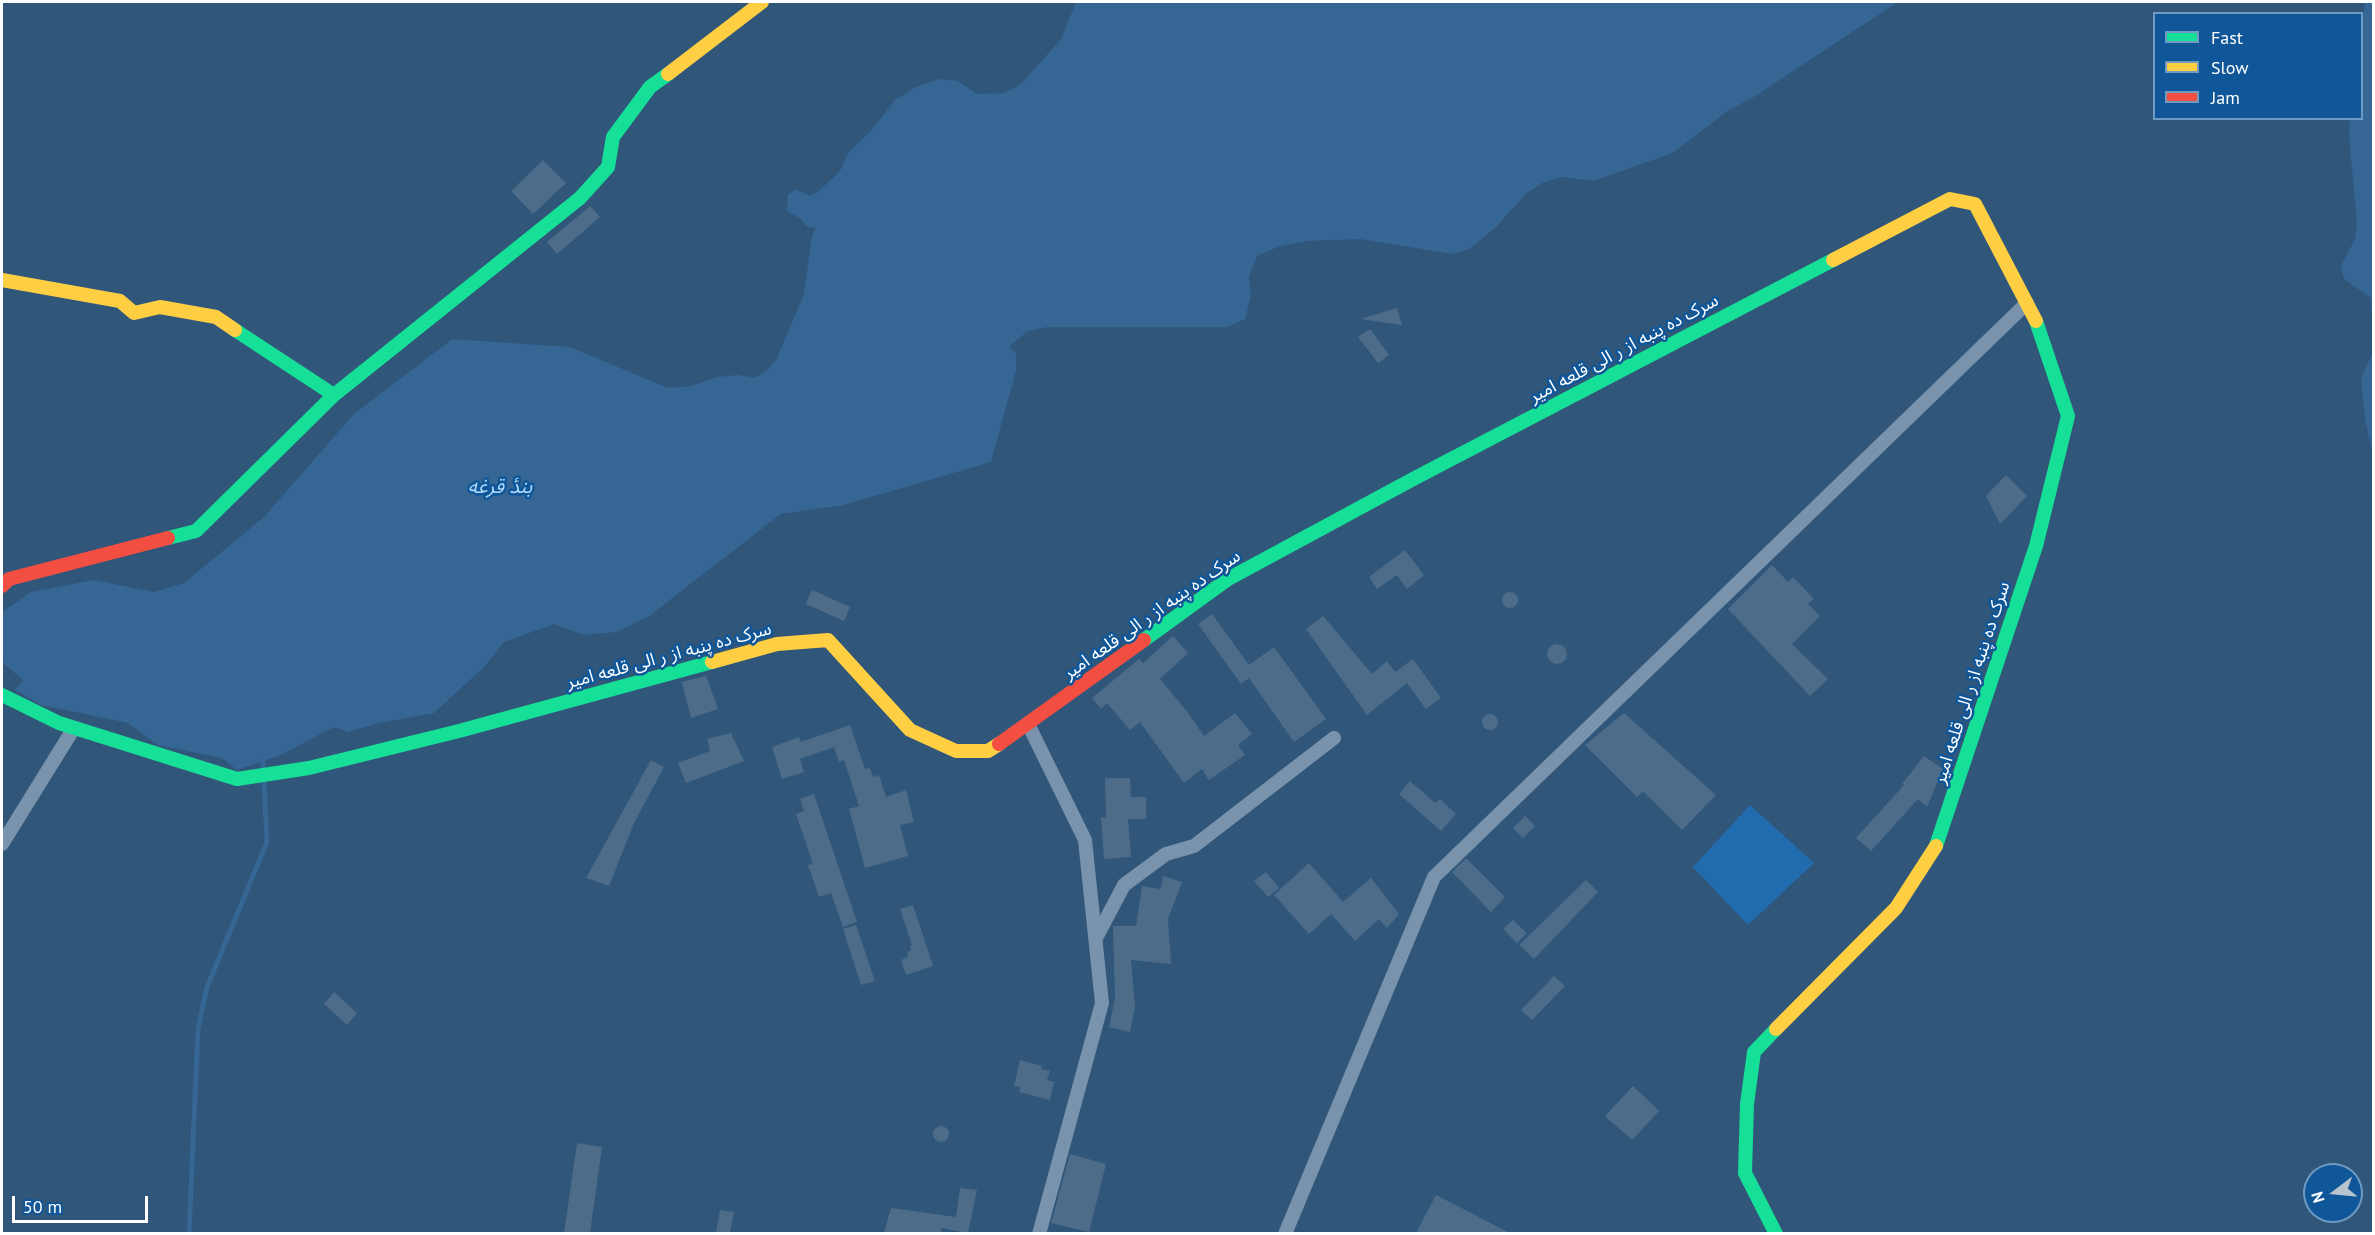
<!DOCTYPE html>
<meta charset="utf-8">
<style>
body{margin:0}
#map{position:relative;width:2375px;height:1235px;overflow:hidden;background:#30567a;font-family:"PT Sans",sans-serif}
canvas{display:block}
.frame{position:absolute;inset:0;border:3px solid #fff;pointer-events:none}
.legend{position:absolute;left:2153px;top:12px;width:210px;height:108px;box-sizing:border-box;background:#105799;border:2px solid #709ac2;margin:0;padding:8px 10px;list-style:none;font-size:18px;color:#fff}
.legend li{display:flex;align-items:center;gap:12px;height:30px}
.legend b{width:30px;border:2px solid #709ac2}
.north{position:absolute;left:2303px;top:1163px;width:60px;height:60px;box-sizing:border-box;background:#105799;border:2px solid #709ac2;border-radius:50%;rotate:254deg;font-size:16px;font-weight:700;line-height:24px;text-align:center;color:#fff}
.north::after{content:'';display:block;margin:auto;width:21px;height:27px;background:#b7c4d0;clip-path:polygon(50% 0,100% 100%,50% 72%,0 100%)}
.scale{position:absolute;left:12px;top:1196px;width:136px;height:27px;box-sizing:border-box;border:3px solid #fff;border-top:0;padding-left:8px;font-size:18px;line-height:21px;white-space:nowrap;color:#fff;-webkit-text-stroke:4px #105799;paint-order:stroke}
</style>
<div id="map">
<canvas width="2375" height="1235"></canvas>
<div class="frame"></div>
<ul class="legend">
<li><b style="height:8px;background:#16e098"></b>Fast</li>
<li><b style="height:8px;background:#ffcf43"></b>Slow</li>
<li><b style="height:8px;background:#f24e42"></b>Jam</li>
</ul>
<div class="north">N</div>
<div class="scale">50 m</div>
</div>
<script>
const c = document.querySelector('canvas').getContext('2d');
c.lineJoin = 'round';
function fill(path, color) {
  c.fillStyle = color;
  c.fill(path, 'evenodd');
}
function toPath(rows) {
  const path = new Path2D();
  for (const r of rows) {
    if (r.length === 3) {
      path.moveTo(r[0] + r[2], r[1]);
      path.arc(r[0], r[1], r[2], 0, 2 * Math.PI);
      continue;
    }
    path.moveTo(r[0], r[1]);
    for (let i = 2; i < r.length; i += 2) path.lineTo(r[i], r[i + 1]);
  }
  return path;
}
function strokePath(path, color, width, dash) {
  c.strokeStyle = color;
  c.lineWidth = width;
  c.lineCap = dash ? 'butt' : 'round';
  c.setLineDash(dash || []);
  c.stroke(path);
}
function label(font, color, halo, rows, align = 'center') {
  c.font = font + ' "PT Sans","Noto Sans Arabic",sans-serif';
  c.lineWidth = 5;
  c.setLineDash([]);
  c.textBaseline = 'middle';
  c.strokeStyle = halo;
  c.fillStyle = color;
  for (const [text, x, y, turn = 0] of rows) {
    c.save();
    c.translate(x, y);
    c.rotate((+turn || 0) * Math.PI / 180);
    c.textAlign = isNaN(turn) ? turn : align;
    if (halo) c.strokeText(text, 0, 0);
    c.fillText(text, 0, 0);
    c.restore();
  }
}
const green = toPath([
 [1750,805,1814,863,1748,925,1693,867]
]);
const water = toPath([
 [1076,2,1898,2,1752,98,1726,112,1673,153,1593,181,1562,177,1542,183,1527,193,1495,228,1469,249,1453,254,1360,239,1307,241,1280,246,1257,256,1249,277,1251,296,1245,319,1228,327,1048,327,1028,331,1009,346,1016,354,1016,371,991,462,844,505,781,514,649,616,617,632,583,635,554,624,504,642,484,667,434,713,379,723,348,732,334,727,281,755,237,770,222,758,158,745,128,723,41,705,15,690,23,680,2,662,2,612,31,592,94,580,154,592,184,583,263,518,353,415,452,339,570,347,668,388,691,386,717,377,738,375,754,378,767,370,776,360,804,294,812,236,816,228,806,226,801,219,787,211,788,195,796,189,810,196,819,191,840,171,848,153,869,133,895,100,916,87,939,79,958,81,977,94,1005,93,1022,83,1061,39],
 [2365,2,2374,2,2373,338,2371,298,2344,279,2341,266,2355,239,2357,225,2349,135,2350,119,2362,118,2362,25],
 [2373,353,2373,455,2365,419,2361,377]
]);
const stream = toPath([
 [189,1234,198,1029,207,987,267,842,263,761]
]);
const building = toPath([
 [543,160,566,183,533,214,511,191],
 [590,206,600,217,557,254,547,242],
 [1397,308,1402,325,1360,319],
 [1370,329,1389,355,1378,363,1358,337],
 [2006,475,2027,496,2000,524,1986,496],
 [1405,550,1424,575,1407,589,1397,575,1377,589,1369,577],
 [1772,565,1788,582,1793,577,1814,599,1808,604,1820,616,1792,644,1828,679,1810,696,1728,609],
 [812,590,850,607,844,621,806,604],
 [1510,600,8],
 [1212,614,1249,665,1274,647,1326,719,1294,742,1249,678,1241,684,1198,624],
 [1323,616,1372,674,1387,661,1395,672,1413,659,1441,698,1426,709,1407,683,1367,715,1306,629],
 [1173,636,1188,653,1160,679,1186,710,1204,736,1235,713,1252,734,1238,745,1245,755,1209,780,1202,769,1184,783,1140,722,1130,730,1107,703,1101,709,1092,698,1139,659,1143,663],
 [1557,654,10],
 [706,676,718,709,691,718,682,682],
 [1624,713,1716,795,1682,830,1643,791,1637,797,1585,745],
 [1490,722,8],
 [850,725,865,769,870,768,873,777,879,775,886,797,906,790,914,822,900,825,908,856,865,868,849,809,859,806,844,760,839,762,834,747,800,759,804,772,782,779,772,747,799,737,801,742],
 [731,733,744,761,686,783,678,763,710,751,707,739],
 [1924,756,1943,769,1927,807,1918,799,1871,851,1856,838,1904,785,1902,784],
 [651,760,664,767,634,823,609,886,586,878],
 [1105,778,1130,778,1131,797,1146,797,1146,819,1128,819,1131,857,1104,859,1101,818,1106,817],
 [1410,781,1435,803,1440,799,1456,814,1441,831,1399,794],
 [814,794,857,922,843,927,831,893,819,897,808,865,813,864,796,814,804,811,800,799],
 [1525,816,1535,826,1523,838,1513,828],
 [1466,858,1505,897,1491,912,1452,872],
 [1309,863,1343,902,1371,878,1399,914,1387,928,1379,919,1355,941,1331,914,1309,934,1274,895],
 [1266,872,1279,888,1268,897,1254,881],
 [1163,876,1182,882,1168,919,1171,964,1131,960,1135,1005,1130,1032,1109,1027,1115,998,1113,926,1136,926,1142,886,1161,889],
 [1586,880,1598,892,1534,959,1519,945],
 [913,905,933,966,906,975,901,960,908,957,907,952,911,951,910,946,912,945,900,909],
 [1513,920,1527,933,1517,943,1503,929],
 [856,925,875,981,861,985,843,929],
 [1554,976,1565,986,1532,1020,1521,1010],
 [334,992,357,1013,347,1025,324,1004],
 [1020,1060,1042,1066,1041,1069,1050,1071,1047,1080,1054,1082,1050,1100,1019,1092,1020,1087,1014,1086],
 [1633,1086,1659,1111,1632,1140,1605,1116],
 [941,1134,8],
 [577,1143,602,1147,590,1233,564,1233],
 [1070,1154,1106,1164,1089,1232,1051,1223],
 [960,1188,977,1190,968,1233,941,1228,941,1233,884,1233,891,1208,956,1217],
 [1436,1195,1510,1233,1416,1233],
 [720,1210,734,1212,730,1233,716,1233]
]);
const street = toPath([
 [1028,724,1085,840,1102,1003,1039,1234],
 [2,844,74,728],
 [1096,938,1124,885,1166,854,1194,846,1334,738],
 [1285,1234,1434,877,2027,303]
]);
const fast = toPath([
 [235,330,334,395],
 [168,538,196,531,334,395,580,198,608,167,613,137,650,87,668,74],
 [1144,640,1228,579,1415,478,1833,260],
 [2,695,59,723,237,779,309,768,459,731,712,662],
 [1936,846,2036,546,2068,416,2036,321],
 [1776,1234,1745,1173,1747,1104,1754,1052,1776,1029]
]);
const slow = toPath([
 [668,74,762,2],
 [1833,260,1950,199,1975,204,2036,321],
 [2,280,120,301,134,313,160,307,216,317,235,330],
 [712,662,777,644,828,640,910,730,956,751,988,751,999,744],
 [1776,1029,1896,908,1936,846]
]);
const jam = toPath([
 [2,586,9,579,168,538],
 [999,744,1144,640]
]);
const streetNames = [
 ["سرک ده پنبه از ر الی قلعه امیر",1624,349,-28],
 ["سرک ده پنبه از ر الی قلعه امیر",1152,615,-35],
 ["سرک ده پنبه از ر الی قلعه امیر",669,656,-15],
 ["سرک ده پنبه از ر الی قلعه امیر",1972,683,-72]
];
const waterNames = [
 ["بندٔ قرغه",500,487]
];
fill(green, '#216cae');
fill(water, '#356694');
strokePath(stream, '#356694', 5);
fill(building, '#4d6c89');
strokePath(street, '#7a93ac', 14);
strokePath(fast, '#16e098', 14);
strokePath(slow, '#ffcf43', 14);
strokePath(jam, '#f24e42', 14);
label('18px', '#fff', '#105799', streetNames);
label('italic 20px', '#aed8fb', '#105799', waterNames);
</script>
